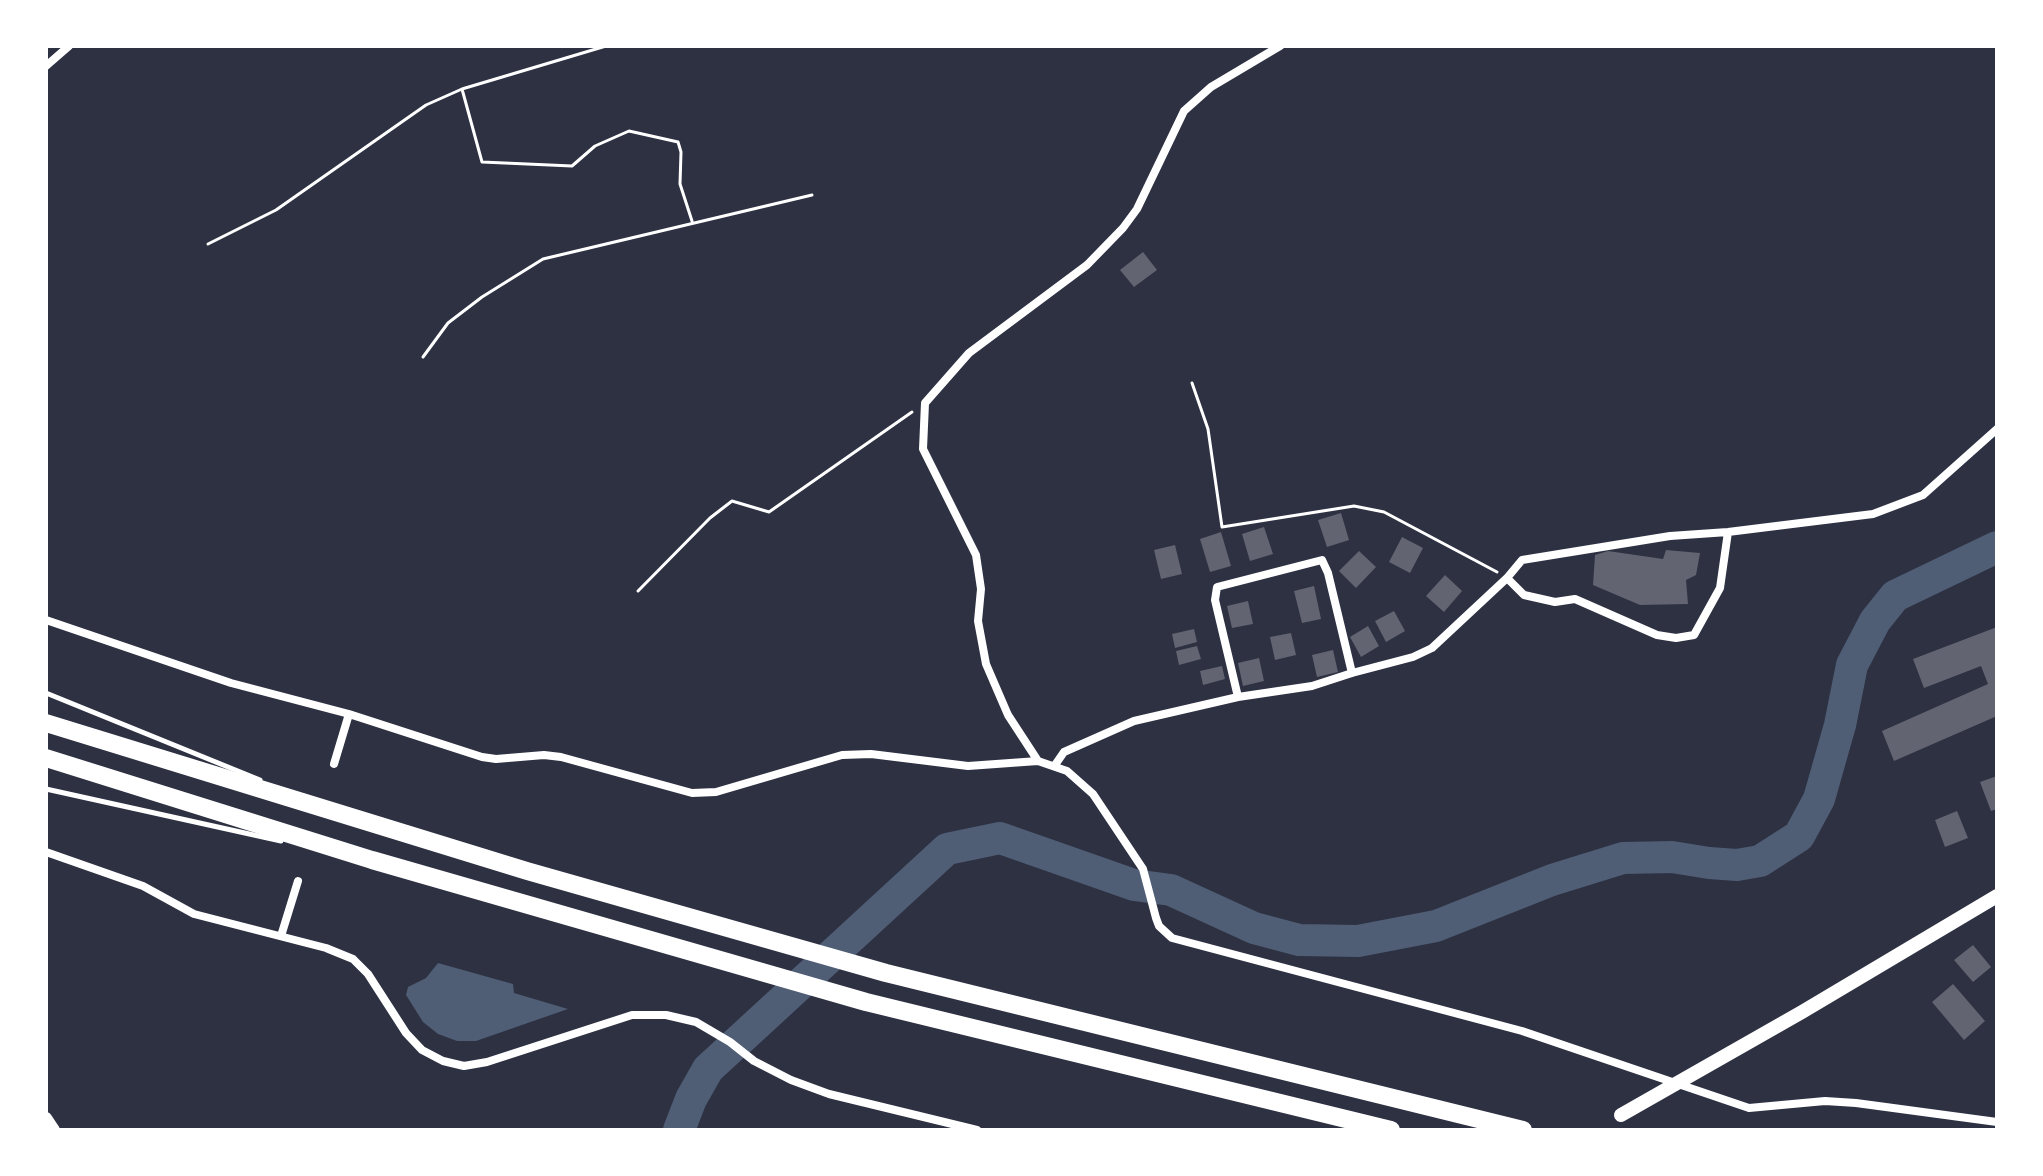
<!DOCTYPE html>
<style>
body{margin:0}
#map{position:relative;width:2043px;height:1176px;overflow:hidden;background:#2d3142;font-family:"Playfair Display",serif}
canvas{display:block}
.frame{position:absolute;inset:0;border:48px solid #fff;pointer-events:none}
</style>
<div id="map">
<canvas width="2043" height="1176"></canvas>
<div class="frame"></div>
</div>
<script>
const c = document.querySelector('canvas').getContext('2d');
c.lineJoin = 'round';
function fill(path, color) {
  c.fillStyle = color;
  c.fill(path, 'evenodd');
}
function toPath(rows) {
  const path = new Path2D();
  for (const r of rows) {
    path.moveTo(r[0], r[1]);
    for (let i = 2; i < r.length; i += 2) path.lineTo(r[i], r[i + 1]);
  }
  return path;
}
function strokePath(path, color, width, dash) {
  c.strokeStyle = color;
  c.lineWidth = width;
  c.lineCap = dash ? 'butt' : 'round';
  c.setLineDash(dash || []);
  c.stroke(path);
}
const water = toPath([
 [438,963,513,984,514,993,568,1009,476,1041,457,1041,438,1034,423,1022,406,995,408,987,426,978]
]);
const river = toPath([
 [679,1130,691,1099,708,1069,947,849,1000,838,1134,885,1171,890,1254,928,1299,940,1358,941,1436,926,1552,880,1623,858,1672,857,1709,863,1737,865,1760,861,1799,836,1819,799,1840,725,1852,665,1875,621,1895,596,1997,547]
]);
const building = toPath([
 [1143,252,1157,270,1134,287,1120,270],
 [1341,513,1349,540,1327,547,1318,520],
 [1264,527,1273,554,1250,561,1242,534],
 [1221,532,1231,566,1210,572,1200,539],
 [1402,537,1423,548,1410,573,1389,562],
 [1175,545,1182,574,1161,579,1154,550],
 [1666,550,1700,553,1696,575,1686,580,1688,604,1640,605,1593,585,1595,555,1608,551,1663,559],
 [1359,551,1376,567,1356,588,1339,571],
 [1445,575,1462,591,1444,612,1426,596],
 [1314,586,1321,619,1302,623,1294,591],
 [1248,601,1253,624,1232,628,1227,606],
 [1394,611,1405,631,1386,642,1375,621],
 [1368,626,1379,646,1361,657,1350,637],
 [1997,627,1997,716,1894,761,1882,731,1988,684,1981,666,1924,688,1913,659],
 [1194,629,1197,642,1175,648,1172,634],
 [1291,633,1296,655,1275,660,1270,637],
 [1197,646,1201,659,1179,665,1176,651],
 [1333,650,1338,672,1317,677,1312,655],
 [1259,658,1264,681,1243,686,1238,663],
 [1222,666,1225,679,1203,685,1200,671],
 [1997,776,1997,809,1991,811,1980,782],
 [1957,811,1968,838,1945,847,1935,820],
 [1973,945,1991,967,1973,982,1954,960],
 [1953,984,1985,1021,1964,1040,1932,1002]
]);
const path = toPath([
 [462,89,482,162,572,166,595,146,629,131,678,142,681,152,680,184,692,221],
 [208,244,276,210,426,105,462,89,606,46],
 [423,357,448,323,482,297,543,259,812,195],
 [1192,383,1208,429,1222,527,1354,506,1384,512,1497,572],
 [638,591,710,518,732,501,769,512,912,412]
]);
const service = toPath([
 [46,693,260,780],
 [46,789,281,841]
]);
const minor = toPath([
 [46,66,69,46],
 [1507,578,1524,595,1555,602,1575,599,1657,635,1676,638,1694,635,1720,588,1728,532],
 [46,620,231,683,349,714,482,757,496,759,544,755,561,757,692,793,716,792,842,755,871,754,968,766,1038,761,1067,771,1093,794,1143,869,1156,918,1159,926,1172,938,1522,1031,1749,1108,1825,1101,1856,1103,1997,1122],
 [1238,697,1215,600,1217,587,1322,560,1328,573,1352,673],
 [1038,761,1008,715,986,664,978,621,981,589,976,555,923,449,925,403,969,353,1087,265,1123,228,1137,209,1184,111,1211,87,1280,46],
 [334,764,349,714],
 [1055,765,1064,752,1134,721,1238,697,1312,686,1352,673,1413,657,1432,648,1507,578,1522,560,1670,536,1728,532,1873,514,1923,495,1997,429],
 [46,852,143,886,194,914,326,948,353,959,368,974,406,1033,422,1050,443,1061,464,1066,487,1062,632,1015,666,1015,696,1022,730,1042,754,1061,791,1080,829,1094,977,1130],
 [281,936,298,881]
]);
const tertiary = toPath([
 [46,1118,54,1130]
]);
const secondary = toPath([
 [1621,1115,1802,1012,1997,896]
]);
const motorway = toPath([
 [46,723,527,871,886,973,1523,1130],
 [46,758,372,860,866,1002,1391,1130]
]);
fill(water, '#4f5d75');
strokePath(river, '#4f5d75', 32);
fill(building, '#626471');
strokePath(path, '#fff', 3);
strokePath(service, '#fff', 5);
strokePath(minor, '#fff', 8);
strokePath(tertiary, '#fff', 12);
strokePath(secondary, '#fff', 14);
strokePath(motorway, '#fff', 18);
</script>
